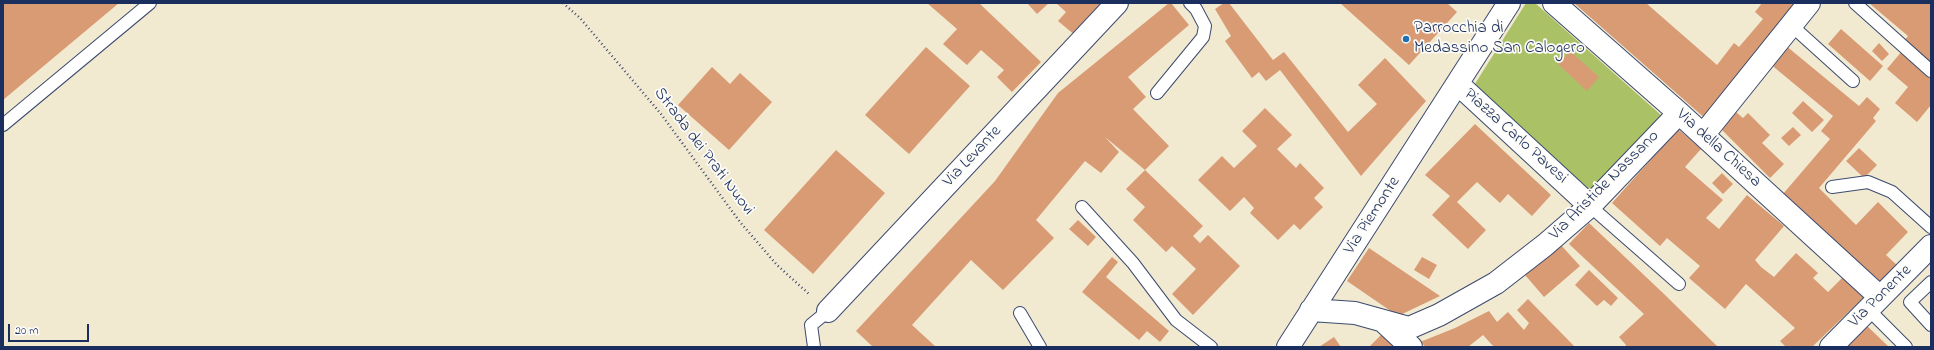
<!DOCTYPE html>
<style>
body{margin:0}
#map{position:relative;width:1934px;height:350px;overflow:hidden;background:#f2e9d1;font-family:"Indie Flower",sans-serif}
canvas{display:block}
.frame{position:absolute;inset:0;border:4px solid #1b2f5e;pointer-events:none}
.scale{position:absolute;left:8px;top:324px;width:81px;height:18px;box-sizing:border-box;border:2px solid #1b2f5e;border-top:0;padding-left:5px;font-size:12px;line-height:14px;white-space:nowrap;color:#1b2f5e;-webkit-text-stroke:3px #fdfcf7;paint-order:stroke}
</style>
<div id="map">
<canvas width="1934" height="350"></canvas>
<div class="frame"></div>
<div class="scale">20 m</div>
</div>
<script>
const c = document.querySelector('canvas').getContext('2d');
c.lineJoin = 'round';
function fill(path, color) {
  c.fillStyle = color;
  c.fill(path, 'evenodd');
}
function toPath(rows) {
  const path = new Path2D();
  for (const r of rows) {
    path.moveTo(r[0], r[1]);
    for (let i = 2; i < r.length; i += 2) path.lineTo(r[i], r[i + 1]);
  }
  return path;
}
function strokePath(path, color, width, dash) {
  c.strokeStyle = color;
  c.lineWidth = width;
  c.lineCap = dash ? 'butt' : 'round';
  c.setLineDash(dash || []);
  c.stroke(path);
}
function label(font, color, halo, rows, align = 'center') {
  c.font = font + ' "Indie Flower",sans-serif';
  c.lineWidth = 3.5;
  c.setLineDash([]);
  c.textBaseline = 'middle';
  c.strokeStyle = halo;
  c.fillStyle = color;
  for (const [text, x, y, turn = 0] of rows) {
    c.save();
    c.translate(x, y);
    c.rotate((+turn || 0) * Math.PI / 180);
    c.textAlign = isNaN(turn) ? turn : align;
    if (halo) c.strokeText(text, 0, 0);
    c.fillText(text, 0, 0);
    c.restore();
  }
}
const green = toPath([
 [1526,3,1535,3,1662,116,1588,193,1473,87]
]);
const building = toPath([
 [3,3,119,3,3,100],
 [927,3,979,3,1041,62,1012,92,997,77,1004,70,981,50,967,65,943,44,957,29],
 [1027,3,1049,3,1037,14],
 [1056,3,1106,3,1076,36,1058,21,1066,12],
 [1169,3,1171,3,1189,25,1128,77,1146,97,1133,109,1169,146,1145,170,1105,137,1119,152,1101,173,1085,161,1036,220,1054,238,1003,290,971,260,912,325,936,347,873,347,856,331,995,181,1058,93],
 [1224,3,1229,3,1273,60,1284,52,1348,132,1377,104,1358,85,1385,58,1426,101,1361,176,1280,70,1266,81,1259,72,1252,78,1225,41,1231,36,1215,9],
 [1340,3,1447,3,1457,12,1409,65],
 [1574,3,1646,3,1717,65,1734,43,1739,47,1763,19,1755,12,1762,3,1800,3,1707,120],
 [1869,3,1931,3,1931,66,1903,42,1908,36],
 [1841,29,1883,66,1870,81,1828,44],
 [1879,43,1889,54,1882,61,1872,51],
 [1785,45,1859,106,1867,97,1880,109,1873,118,1876,121,1819,188,1856,225,1878,202,1908,232,1886,255,1899,267,1880,285,1783,194,1830,139,1821,131,1833,116,1769,63],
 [926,47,970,86,909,154,865,115],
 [1570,51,1599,77,1587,91,1558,64],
 [1902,51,1931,76,1931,105,1917,122,1895,103,1908,87,1887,69],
 [712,67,730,84,740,73,772,102,729,150,678,105],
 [1803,101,1824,120,1812,132,1792,113],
 [1265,108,1292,135,1277,149,1296,168,1300,163,1324,188,1314,198,1323,207,1300,230,1294,224,1278,240,1250,213,1254,208,1244,197,1230,211,1198,180,1222,156,1234,168,1257,146,1242,131],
 [1736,112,1743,118,1748,113,1770,135,1762,143,1784,164,1770,178,1720,128],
 [1475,124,1551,195,1532,216,1508,194,1500,203,1477,182,1457,202,1486,230,1468,249,1432,215,1450,196,1425,175],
 [1793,127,1801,135,1789,146,1781,138],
 [1678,129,1701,149,1685,167,1723,200,1706,218,1719,229,1747,195,1784,226,1755,260,1761,267,1774,277,1796,253,1818,273,1813,278,1828,292,1843,277,1864,297,1812,347,1786,347,1780,341,1795,328,1746,284,1725,309,1689,278,1700,266,1667,238,1660,246,1612,203],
 [1859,148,1877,165,1864,178,1846,161],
 [836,150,885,193,813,274,764,230],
 [1145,170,1203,226,1193,236,1200,243,1208,235,1240,266,1193,315,1172,294,1196,269,1172,246,1166,252,1133,220,1145,207,1126,189],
 [1722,173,1733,184,1723,194,1712,183],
 [1078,220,1096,237,1088,246,1069,229],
 [1589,223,1664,294,1718,347,1625,347,1626,345,1619,337,1644,314,1569,244],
 [1560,244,1580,266,1544,297,1525,275],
 [1369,248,1440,296,1398,316,1347,281],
 [1112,257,1118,262,1106,277,1169,331,1160,342,1147,331,1139,340,1082,292],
 [1422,257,1437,265,1429,279,1414,270],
 [1589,270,1618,298,1611,306,1604,300,1597,306,1575,285],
 [1528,299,1575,347,1494,347,1483,335,1468,347,1426,347,1420,342,1455,328,1489,311,1497,322,1508,312,1524,330,1529,323,1517,310],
 [1866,325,1889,347,1844,347],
 [1386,330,1402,347,1369,347],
 [1334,337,1341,347,1319,347]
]);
const path = toPath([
 [563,3,580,18,661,114,740,222,777,265,810,295]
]);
const lane = toPath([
 [1855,3,1931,71],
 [1791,25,1853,81],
 [1157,93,1203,37,1205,26,1196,9,1190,3],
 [3,125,150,3],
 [1832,187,1868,182,1892,192,1931,227],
 [1590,206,1679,284],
 [1082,207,1133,263,1176,320,1211,347],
 [1931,282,1910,302,1931,325],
 [1868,309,1906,347],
 [1020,313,1040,347],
 [814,347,811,325,828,311]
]);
const street = toPath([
 [1554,3,1679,113,1880,297],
 [1458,84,1590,206],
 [1703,135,1809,3],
 [1311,310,1355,313,1409,328,1439,315,1496,283,1545,245,1590,206,1679,113],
 [828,311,1117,3],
 [1384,322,1411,347],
 [1288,347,1509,3],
 [1831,347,1931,246]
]);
const markers = [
 [1406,39,4,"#1f6fb2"]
];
const poiNames = [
 ["Parrocchia di",1414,29],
 ["Medassino San Calogero",1414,49]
];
const streetNames = [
 ["Piazza Carlo Pavesi",1515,137,42],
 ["Via della Chiesa",1718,149,42],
 ["Strada dei Prati Nuovi",703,152,53],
 ["Via Levante",973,157,-47],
 ["Via Aristide Nassano",1605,186,-45],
 ["Via Piemonte",1373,216,-57],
 ["Via Ponente",1881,297,-45]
];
fill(green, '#abc166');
fill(building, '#d89b74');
strokePath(lane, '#3b4b6f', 14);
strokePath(street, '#3b4b6f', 24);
strokePath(path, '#3b4b6f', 2.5, [1, 3]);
strokePath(lane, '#fff', 12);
strokePath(street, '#fff', 22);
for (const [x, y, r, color] of markers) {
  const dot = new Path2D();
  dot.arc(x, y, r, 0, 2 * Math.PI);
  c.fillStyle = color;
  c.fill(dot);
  strokePath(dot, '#fdfcf7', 1.5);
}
label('17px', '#1b2f5e', '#fdfcf7', poiNames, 'left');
label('17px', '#1b2f5e', '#fdfcf7', streetNames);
</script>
